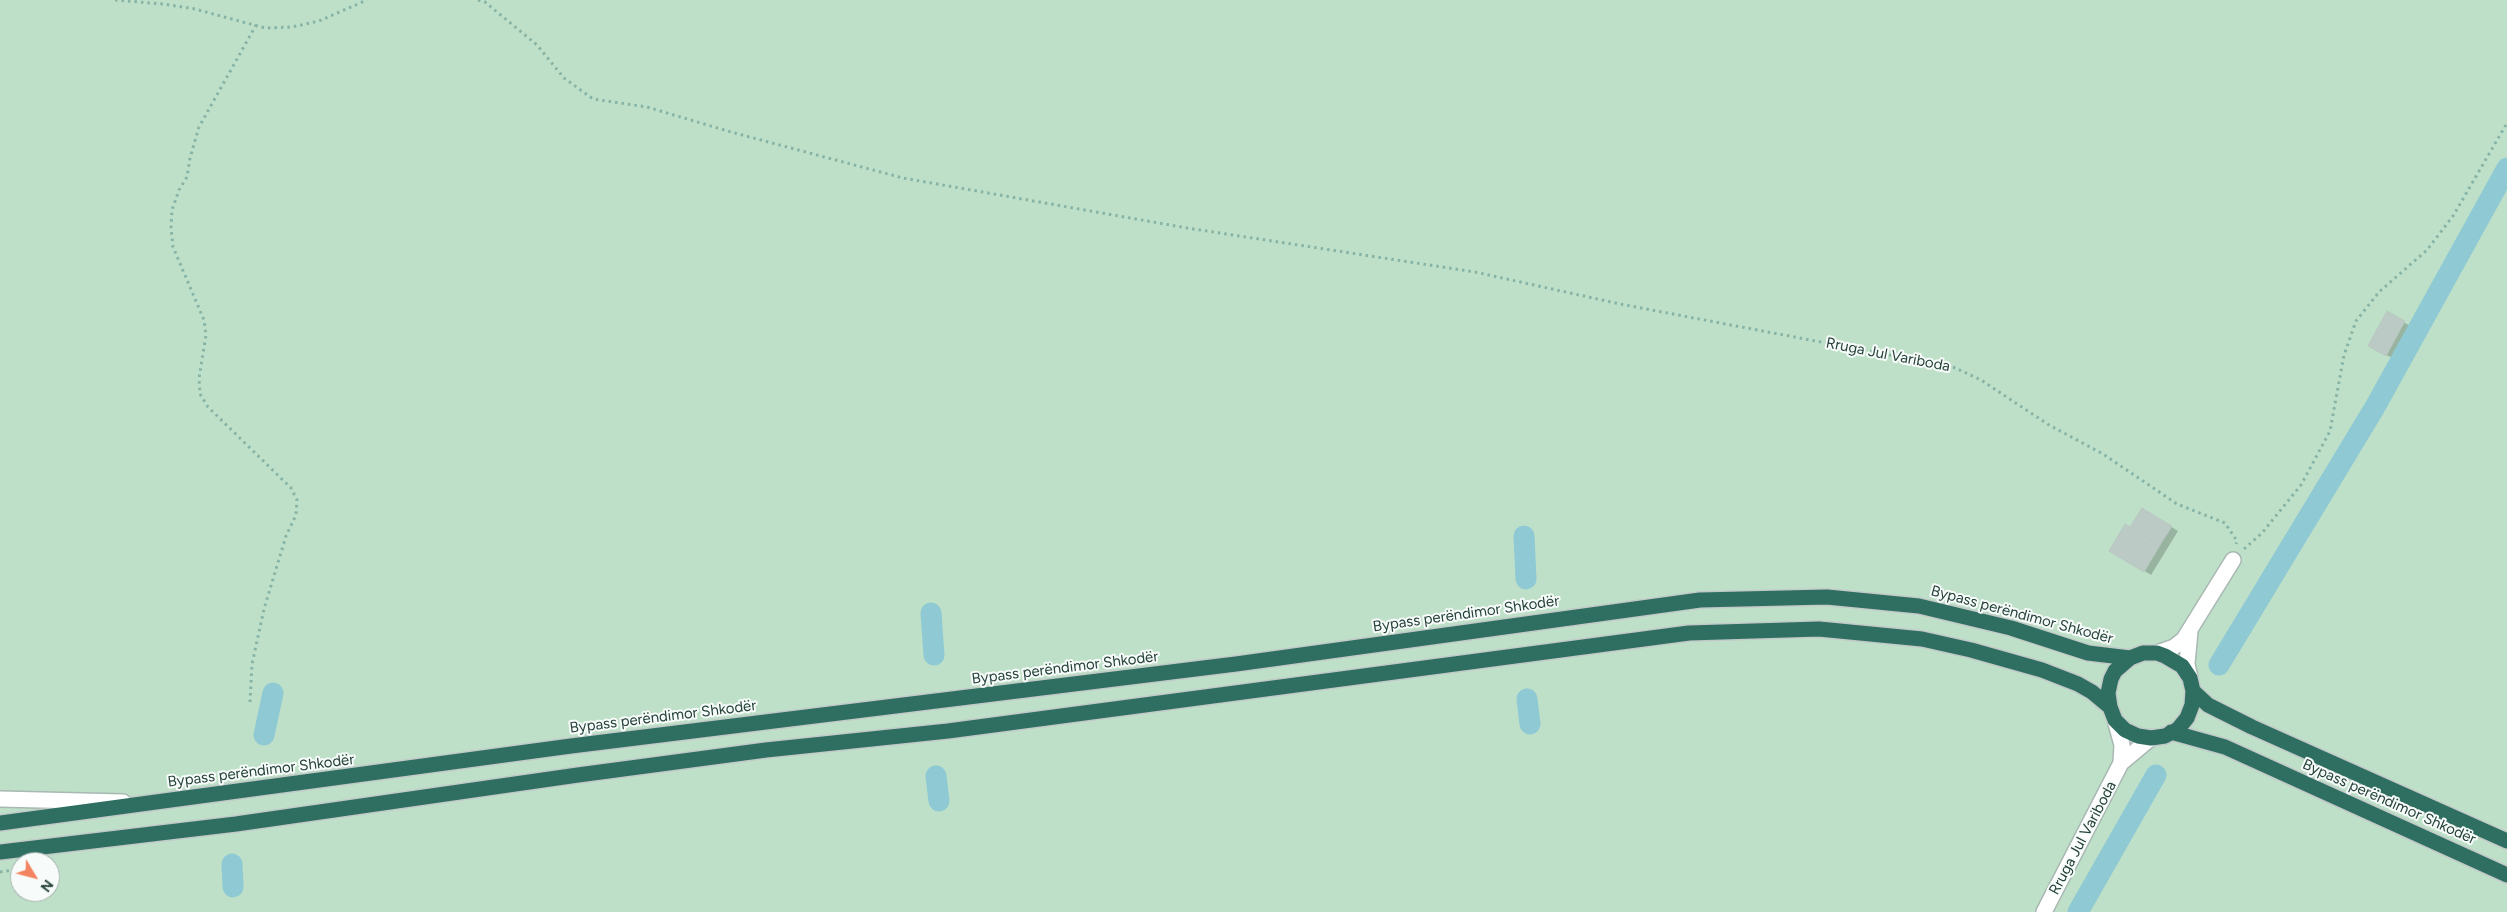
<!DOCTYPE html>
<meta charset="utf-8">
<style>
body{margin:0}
#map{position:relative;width:2507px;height:912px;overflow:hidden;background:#e6efeb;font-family:Figtree,sans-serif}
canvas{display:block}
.north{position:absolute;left:10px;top:852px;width:50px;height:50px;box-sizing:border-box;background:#f7fbf9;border:1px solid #a3b1ad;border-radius:50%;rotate:127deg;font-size:14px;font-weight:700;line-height:20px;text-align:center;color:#24423a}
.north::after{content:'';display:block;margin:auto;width:18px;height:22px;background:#f4845f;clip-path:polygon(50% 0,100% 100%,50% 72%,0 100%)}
</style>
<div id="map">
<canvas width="2507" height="912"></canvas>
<div class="north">N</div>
</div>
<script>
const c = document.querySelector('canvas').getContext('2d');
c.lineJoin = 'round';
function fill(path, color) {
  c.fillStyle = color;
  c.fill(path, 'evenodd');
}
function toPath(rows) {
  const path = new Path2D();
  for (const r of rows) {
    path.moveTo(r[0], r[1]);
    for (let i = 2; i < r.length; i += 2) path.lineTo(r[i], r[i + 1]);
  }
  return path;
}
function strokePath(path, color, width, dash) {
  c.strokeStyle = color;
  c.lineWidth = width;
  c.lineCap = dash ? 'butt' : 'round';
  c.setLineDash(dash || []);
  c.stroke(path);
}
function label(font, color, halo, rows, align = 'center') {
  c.font = font + ' Figtree,sans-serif';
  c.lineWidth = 4;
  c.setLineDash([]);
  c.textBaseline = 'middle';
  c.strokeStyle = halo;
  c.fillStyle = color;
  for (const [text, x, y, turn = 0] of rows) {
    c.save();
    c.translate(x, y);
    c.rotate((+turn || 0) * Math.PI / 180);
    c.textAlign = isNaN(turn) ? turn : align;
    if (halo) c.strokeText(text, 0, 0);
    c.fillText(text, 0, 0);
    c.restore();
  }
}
const green = toPath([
 [0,0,2507,0,2507,912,0,912],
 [20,862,50,862,50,892,20,892]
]);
const shadow = toPath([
 [2388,313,2412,327,2394,359,2370,346],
 [2142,509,2178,531,2151,575,2110,550,2131,528]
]);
const canal = toPath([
 [1524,536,1526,579],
 [931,613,934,655],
 [2219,665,2375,407,2507,168],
 [1527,699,1530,724],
 [264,735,273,693],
 [936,776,939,801],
 [232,864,233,887],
 [2078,912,2156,775]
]);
const building = toPath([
 [2387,311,2405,321,2386,356,2368,346,2387,311],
 [2142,508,2172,526,2160,545,2130,527,2142,508],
 [2125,524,2160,545,2144,572,2109,551,2125,524]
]);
const path = toPath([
 [115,0,163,4,195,9,265,28,292,27,319,21,367,0],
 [478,0,485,2,537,45,564,78,593,99,647,107,731,132,903,178,1187,228,1475,272,1620,304,1953,367,1981,380,2049,425,2103,454,2177,504,2225,523,2237,541,2236,544],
 [2244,549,2262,533,2301,485,2330,431,2344,355,2356,321,2379,292,2427,250,2453,216,2507,123],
 [250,702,252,664,264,609,286,536,296,515,297,500,291,488,208,407,200,394,199,378,206,335,204,320,173,247,171,228,172,210,179,190,187,177,190,158,199,127,256,25],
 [0,872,12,870]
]);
const minor = toPath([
 [2157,653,2174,647,2184,639,2233,560],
 [2190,678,2187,664,2190,631],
 [2115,720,2122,745,2121,763,2151,738],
 [0,799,123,802],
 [2044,912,2121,763]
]);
const highway = toPath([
 [2193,691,2208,705,2252,727,2507,841],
 [2171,732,2225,747,2507,875],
 [0,823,571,746,1236,664,1700,600,1827,597,1919,606,2011,628,2088,653,2130,658],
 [0,852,236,824,578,775,766,750,948,731,1689,633,1819,629,1922,639,1971,650,2042,670,2078,684,2092,692,2110,707,2115,720,2125,730,2138,736,2151,738,2165,736,2178,729,2187,718,2192,705,2193,691,2190,678,2182,666,2165,656,2157,653,2143,653,2130,658,2115,671,2111,679,2108,693,2110,707]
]);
const streetNames = [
 ["Rruga Jul Variboda",1888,355,11],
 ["Bypass perëndimor Shkodër",1466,614,-8],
 ["Bypass perëndimor Shkodër",2022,615,15],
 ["Bypass perëndimor Shkodër",1065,668,-7],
 ["Bypass perëndimor Shkodër",663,717,-7],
 ["Bypass perëndimor Shkodër",261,771,-7],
 ["Bypass perëndimor Shkodër",2389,802,24],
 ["Rruga Jul Variboda",2083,838,-62]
];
fill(green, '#bfe0c8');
fill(shadow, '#0003');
strokePath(canal, '#8ec9d4', 21);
fill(building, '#bbcac4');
strokePath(building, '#b8c9c2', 1);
strokePath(minor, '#a8b8b2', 18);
strokePath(highway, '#c2cac8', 18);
strokePath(path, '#86b3a5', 3, [2.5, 4]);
strokePath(minor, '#fff', 15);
strokePath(highway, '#2f6f62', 15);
label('15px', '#24423a', '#f7fbf9', streetNames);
</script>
